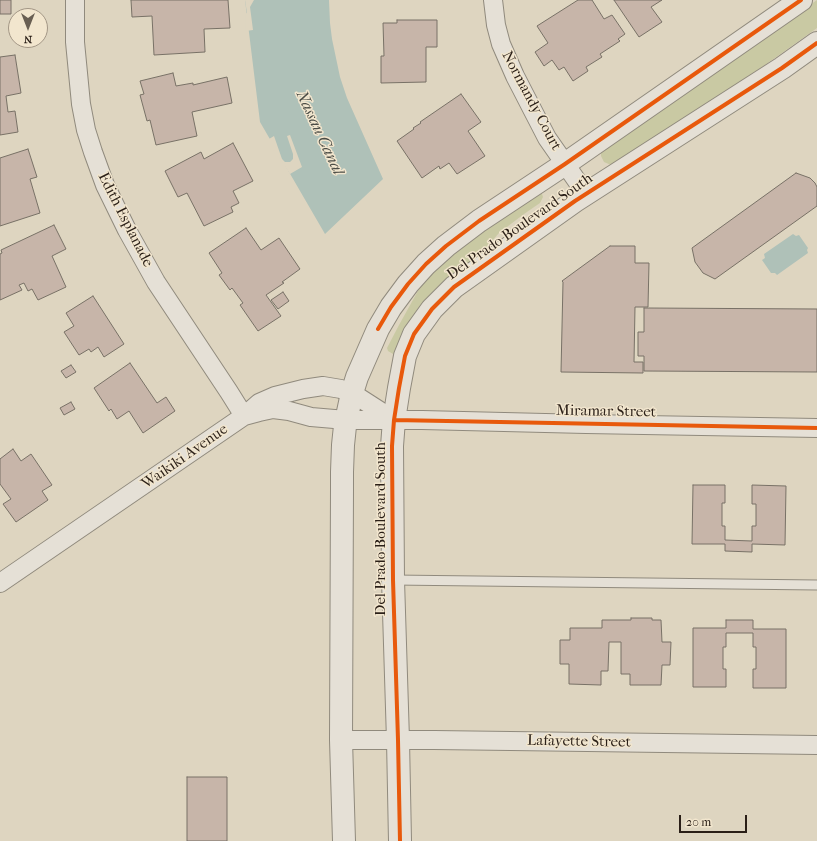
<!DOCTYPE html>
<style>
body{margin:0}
#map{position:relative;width:817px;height:841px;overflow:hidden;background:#ded5c0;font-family:"IM FELL French Canon",serif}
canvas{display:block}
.north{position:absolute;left:8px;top:8px;width:40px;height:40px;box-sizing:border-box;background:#f2e6ce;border:1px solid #a29685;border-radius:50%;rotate:180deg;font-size:11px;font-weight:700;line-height:16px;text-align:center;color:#2a1f17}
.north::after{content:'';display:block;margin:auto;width:14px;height:18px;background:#695f52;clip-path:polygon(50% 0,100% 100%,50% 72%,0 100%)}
.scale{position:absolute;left:679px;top:815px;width:68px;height:18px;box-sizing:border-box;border:2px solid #2a1f17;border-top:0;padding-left:5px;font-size:12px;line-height:14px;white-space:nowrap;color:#2a1f17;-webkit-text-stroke:3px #f2e6ce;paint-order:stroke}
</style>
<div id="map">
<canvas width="817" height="841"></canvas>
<div class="north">N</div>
<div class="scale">20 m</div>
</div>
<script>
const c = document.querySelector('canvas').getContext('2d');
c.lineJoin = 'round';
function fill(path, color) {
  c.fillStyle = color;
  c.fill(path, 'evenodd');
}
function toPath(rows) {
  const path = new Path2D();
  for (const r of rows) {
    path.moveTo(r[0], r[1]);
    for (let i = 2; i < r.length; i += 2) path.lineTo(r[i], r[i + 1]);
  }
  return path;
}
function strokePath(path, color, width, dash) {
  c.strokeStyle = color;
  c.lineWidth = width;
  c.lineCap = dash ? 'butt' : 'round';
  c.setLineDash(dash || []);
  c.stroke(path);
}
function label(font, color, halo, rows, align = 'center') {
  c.font = font + ' "IM FELL French Canon",serif';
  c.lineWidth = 3;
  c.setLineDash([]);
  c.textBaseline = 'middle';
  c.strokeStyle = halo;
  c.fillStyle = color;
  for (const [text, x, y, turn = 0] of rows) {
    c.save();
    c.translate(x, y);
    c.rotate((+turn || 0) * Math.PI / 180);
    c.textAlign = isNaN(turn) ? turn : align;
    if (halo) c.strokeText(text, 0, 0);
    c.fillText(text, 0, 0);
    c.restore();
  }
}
const green = toPath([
 [817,0,817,28,765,65,618,162,611,165,604,162,601,156,601,152],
 [539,193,542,194,543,197,540,203,524,214,499,233,485,249,474,260,396,352,393,354,388,351,387,348,399,325,424,280,444,257]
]);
const water = toPath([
 [245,0,329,0,330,23,332,39,340,77,347,98,383,179,325,234,260,122],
 [793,234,796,236,799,235,808,248,807,250,808,253,777,275,775,273,771,273,762,260,765,258,764,254]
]);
const pier = toPath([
 [245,0,254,0,250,7,253,30,246,31,245,14,247,13],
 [290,135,302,167,290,174,279,157,278,158,271,145,272,144,269,139,274,136,282,159,285,162,290,162,293,159,293,154,287,136]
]);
const building = toPath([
 [0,0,11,0,11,14,0,14,0,0],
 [131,0,228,0,230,28,204,29,205,52,154,55,152,16,132,17,131,0],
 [578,0,592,0,604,19,612,15,625,34,618,39,620,41,600,54,602,57,586,67,588,71,573,81,564,67,559,70,552,60,544,66,535,52,548,43,537,26,578,0],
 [614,0,662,0,651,7,662,22,639,37,614,0],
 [397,20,437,20,437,47,426,47,426,82,381,83,381,56,384,56,383,23,397,23,397,20],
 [15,55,21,93,6,96,8,112,15,111,18,132,0,135,0,57,15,55],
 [173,73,176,86,193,83,193,85,227,77,232,103,192,112,197,136,156,145,150,120,147,121,140,95,144,94,140,81,173,73],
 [461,94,481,122,468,131,485,156,457,174,449,163,440,169,439,166,422,178,397,141,414,129,413,128,421,123,420,122,461,94],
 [233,143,253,181,233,191,239,203,231,207,233,212,204,226,187,193,178,197,165,171,201,152,204,159,233,143],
 [28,149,37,177,30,179,40,213,0,226,0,158,28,149],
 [796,173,810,178,815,183,817,187,817,206,715,279,703,273,695,262,692,248,796,173],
 [54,225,66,249,52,256,66,287,38,300,32,289,28,291,24,283,19,285,22,290,0,300,0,254,2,253,1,250,54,225],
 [246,228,261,250,279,238,300,269,282,282,284,283,266,295,281,316,258,331,240,305,243,303,232,288,230,290,219,275,222,273,209,253,246,228],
 [610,246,635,246,635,263,649,263,648,307,635,307,634,362,643,362,643,373,561,372,563,282,562,281,610,246],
 [283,292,289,301,278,309,271,300,283,292],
 [93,296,124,344,104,357,98,347,91,352,89,349,79,355,64,332,74,326,66,313,93,296],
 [644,308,817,309,817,372,644,371,644,356,638,356,638,332,644,332,644,308],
 [130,363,157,403,166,397,175,411,143,433,129,411,117,419,111,409,109,411,94,388,130,363],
 [71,365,76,372,66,378,61,371,71,365],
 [71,402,75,409,64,415,60,408,71,402],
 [13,449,21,461,31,454,52,485,42,491,48,500,16,522,3,504,11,499,0,484,0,459,13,449],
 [693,485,725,485,725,503,722,503,722,526,725,526,725,540,752,541,752,526,756,526,756,504,752,504,752,485,786,486,785,545,752,544,752,552,725,551,725,544,692,544,693,485],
 [631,618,652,618,652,620,661,620,662,642,671,642,670,665,662,665,661,685,630,685,630,674,621,674,621,642,609,642,608,671,601,671,601,685,569,684,569,664,560,664,560,640,570,640,570,628,602,628,602,620,631,620,631,618],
 [726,620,753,620,753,629,786,629,786,688,753,688,753,669,756,669,756,647,753,647,753,633,726,633,726,647,723,647,723,669,726,669,726,687,693,687,693,628,726,628,726,620],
 [187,777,227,777,227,841,187,841,187,777]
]);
const service = toPath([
 [393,580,817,585]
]);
const minor = toPath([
 [75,0,75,42,81,104,86,130,93,152,105,185,127,230,156,282,229,392,244,416],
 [493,0,496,25,501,44,515,76,547,138,586,194],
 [251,410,259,403,275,396,303,389,323,386,341,389,352,393,394,420],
 [0,583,244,416,259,412,273,409,289,411,311,417,346,420,422,420,586,424,817,428],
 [341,740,434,740,817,745]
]);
const tertiary = toPath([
 [344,841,341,740,342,489,342,472,343,445,345,426,352,393,357,377,378,329,391,307,408,284,426,264,446,246,479,221,565,164,801,0],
 [400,841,398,740,393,580,392,446,394,420,399,388,405,356,414,334,432,309,454,287,575,201,782,68,817,43]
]);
const cycleway = toPath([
 [378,329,391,307,408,284,426,264,446,246,479,221,565,164,801,0],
 [394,420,817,428],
 [400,841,398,740,393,580,392,446,394,420,399,388,405,356,414,334,432,309,454,287,575,201,782,68,817,43]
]);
const streetNames = [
 ["Normandy Court",531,101,62],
 ["Edith Esplanade",125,220,63],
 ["Del Prado Boulevard South",520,227,-35],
 ["Miramar Street",606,412,1],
 ["Waikiki Avenue",185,457,-35],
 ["Del Prado Boulevard South",381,529,-90],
 ["Lafayette Street",579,742,1]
];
const waterNames = [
 ["Nassau Canal",319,133,65]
];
fill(green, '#c9c9a3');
fill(water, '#afc1b8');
fill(pier, '#ded5c0');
fill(building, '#c7b5a9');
strokePath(building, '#787166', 1);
strokePath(service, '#908a7d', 11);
strokePath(minor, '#908a7d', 20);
strokePath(tertiary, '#908a7d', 24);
strokePath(service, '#e5e0d6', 9);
strokePath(minor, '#e5e0d6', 18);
strokePath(tertiary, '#e5e0d6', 22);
strokePath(cycleway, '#e8590c', 4);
label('15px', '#2a1f17', '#f2e6ce', streetNames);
label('italic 16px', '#4c4d46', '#f2e6ce', waterNames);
</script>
